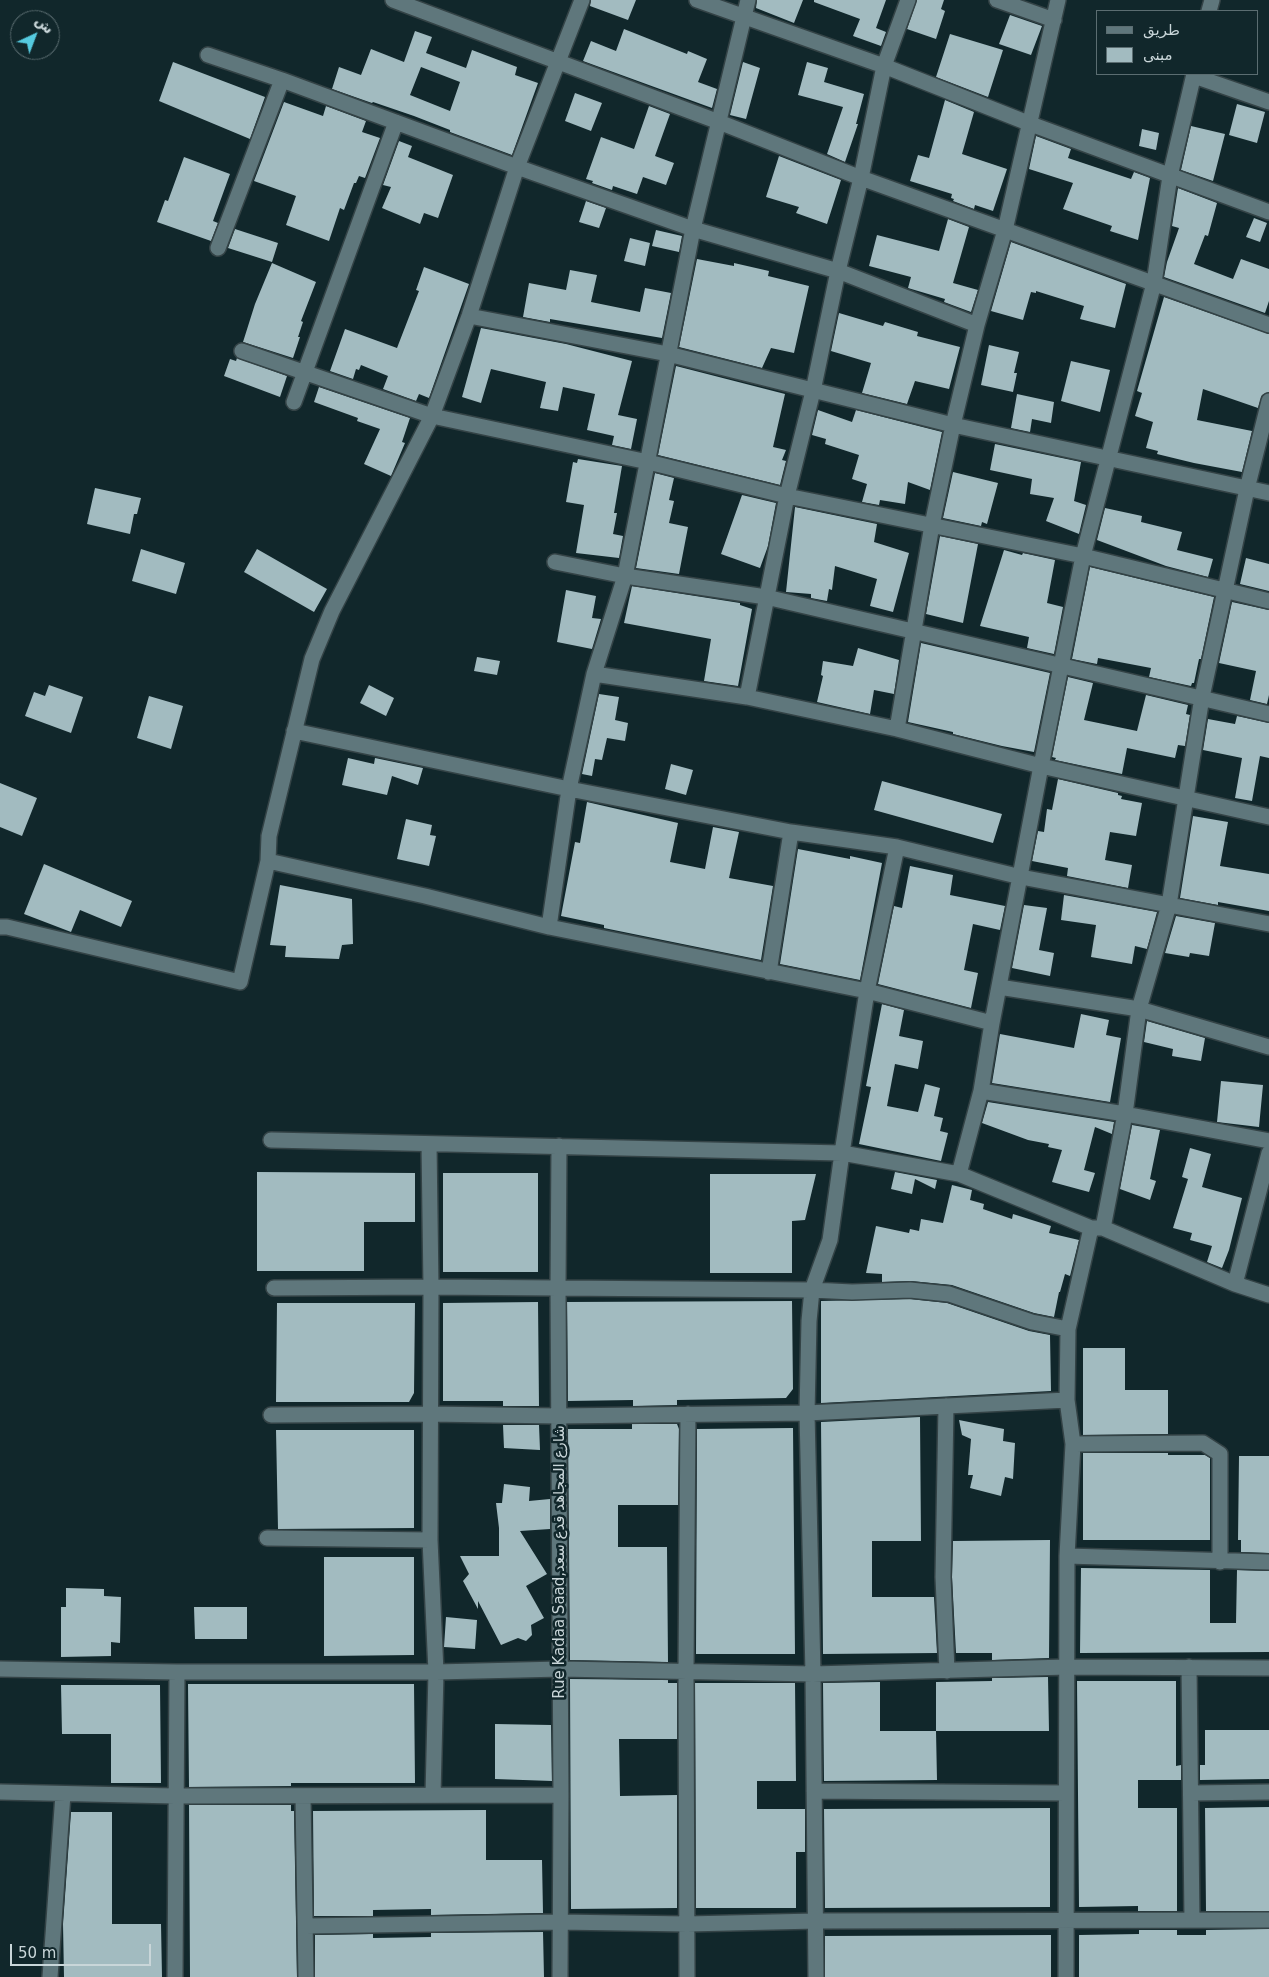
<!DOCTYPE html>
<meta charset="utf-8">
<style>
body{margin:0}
#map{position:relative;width:1269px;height:1977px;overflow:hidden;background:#11272b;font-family:"DejaVu Sans",Cairo,sans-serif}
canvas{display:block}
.legend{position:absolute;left:1096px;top:10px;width:162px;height:65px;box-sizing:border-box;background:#11272b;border:1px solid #5b6d71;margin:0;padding:6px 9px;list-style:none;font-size:15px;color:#c9d6d9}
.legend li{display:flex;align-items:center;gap:10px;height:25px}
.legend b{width:25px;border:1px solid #5b6d71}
.north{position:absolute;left:10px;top:10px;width:50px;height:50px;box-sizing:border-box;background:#11272b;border:1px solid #5b6d71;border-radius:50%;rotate:43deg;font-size:14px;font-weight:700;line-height:20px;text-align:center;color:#c9d6d9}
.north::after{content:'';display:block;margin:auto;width:18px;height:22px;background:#55cadf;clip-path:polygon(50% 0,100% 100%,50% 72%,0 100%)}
.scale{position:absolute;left:10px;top:1944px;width:141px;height:22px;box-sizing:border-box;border:2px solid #c9d6d9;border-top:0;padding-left:6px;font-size:15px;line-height:18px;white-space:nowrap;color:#c9d6d9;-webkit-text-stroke:4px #11272b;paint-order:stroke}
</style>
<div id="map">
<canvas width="1269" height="1977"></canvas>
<ul class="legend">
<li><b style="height:6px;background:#5f777c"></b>طريق</li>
<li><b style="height:14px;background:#a2bbc0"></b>مبنى</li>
</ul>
<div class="north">ش</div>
<div class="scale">50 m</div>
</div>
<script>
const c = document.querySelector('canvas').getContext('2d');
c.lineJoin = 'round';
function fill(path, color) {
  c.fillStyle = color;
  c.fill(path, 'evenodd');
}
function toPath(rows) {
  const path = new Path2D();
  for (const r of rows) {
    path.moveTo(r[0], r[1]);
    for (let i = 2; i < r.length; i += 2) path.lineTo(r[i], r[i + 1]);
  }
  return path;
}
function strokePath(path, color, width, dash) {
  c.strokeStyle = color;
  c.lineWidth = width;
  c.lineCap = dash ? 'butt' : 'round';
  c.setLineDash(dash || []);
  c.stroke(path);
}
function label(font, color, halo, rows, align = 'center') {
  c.font = font + ' "DejaVu Sans",Cairo,sans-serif';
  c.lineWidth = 5;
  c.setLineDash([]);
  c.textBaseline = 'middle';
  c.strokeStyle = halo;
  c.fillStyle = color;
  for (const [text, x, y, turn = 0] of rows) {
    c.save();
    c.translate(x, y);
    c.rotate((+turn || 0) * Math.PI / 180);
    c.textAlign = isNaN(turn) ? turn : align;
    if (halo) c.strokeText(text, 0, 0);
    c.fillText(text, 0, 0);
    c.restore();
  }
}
const building = toPath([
 [591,0,636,0,628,20,590,6],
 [757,0,803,0,794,23,756,8],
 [814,0,886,0,876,28,886,32,881,46,853,36,860,19,814,2],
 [917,0,944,0,941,9,945,11,936,39,907,29],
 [1010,15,1042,26,1031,55,999,44],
 [624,29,687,54,688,51,707,59,698,82,717,89,712,108,583,61,591,41,616,51],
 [415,31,432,37,426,53,466,68,472,50,517,67,515,75,538,83,512,155,450,132,450,130,414,116,373,102,372,103,332,89,339,67,361,75,371,49,404,62],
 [421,67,460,82,450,111,410,95],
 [950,34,1003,50,988,97,936,77],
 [173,62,265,97,250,139,159,101],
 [743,62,760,68,746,119,730,115],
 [807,62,828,68,824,82,864,94,856,124,858,124,845,162,827,154,843,107,798,95],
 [575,93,602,103,591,131,565,121],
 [945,100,974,112,962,154,1007,169,993,211,975,205,974,209,953,201,954,199,951,198,952,194,910,181,918,155,929,158],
 [284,102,323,116,326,106,366,121,362,132,380,138,365,178,359,176,356,183,354,183,344,210,340,208,329,241,286,225,296,196,254,181],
 [1237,104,1265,112,1257,143,1229,135],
 [649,106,670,114,655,156,674,163,666,185,643,177,637,194,613,186,612,190,592,183,593,181,586,179,601,137,634,149],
 [1191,126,1225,134,1213,181,1181,170],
 [1142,129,1159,133,1156,150,1139,146],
 [1036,136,1071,149,1068,158,1131,179,1134,172,1150,178,1138,240,1110,231,1112,226,1063,209,1073,183,1029,169],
 [399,141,412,146,408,157,453,175,438,218,424,213,420,224,382,208,391,187,383,185],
 [779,156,841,180,827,224,796,213,799,207,766,197],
 [184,157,230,174,213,221,218,223,211,241,157,222,165,200,168,201],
 [1178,188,1217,203,1208,236,1205,235,1194,264,1233,279,1241,259,1269,269,1269,301,1265,313,1164,277,1167,262,1179,228,1172,226],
 [586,201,606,208,599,228,579,222],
 [1254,218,1267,223,1260,242,1246,237],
 [948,219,969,227,953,283,978,290,971,312,944,302,945,299,908,288,911,277,869,266,877,235,939,251],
 [235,229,278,243,272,262,228,248],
 [656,230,682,236,679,252,652,246],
 [630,238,650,243,645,266,624,261],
 [1011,242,1126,284,1115,328,1080,319,1084,306,1036,291,1036,293,1031,292,1023,320,991,311],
 [697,259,734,266,734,263,769,271,768,276,809,286,794,353,771,348,762,368,679,347],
 [272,263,316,282,301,321,303,322,298,337,300,337,293,358,243,342,255,304],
 [424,267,469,284,429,398,419,394,416,401,383,389,388,376,361,365,359,370,356,369,353,379,330,371,345,329,397,348,419,291,416,290],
 [570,270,597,275,591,302,640,312,645,288,671,293,662,338,550,319,550,322,523,317,529,283,566,290],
 [1164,297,1269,334,1269,392,1262,395,1258,408,1203,389,1197,420,1252,431,1242,472,1194,463,1157,454,1158,451,1146,448,1153,422,1135,416,1142,393,1137,391],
 [839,313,883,326,885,322,918,332,917,336,960,347,949,389,915,381,907,404,862,393,871,363,831,351],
 [481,328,566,344,632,361,618,415,637,419,631,449,612,445,614,436,587,430,595,394,563,387,558,411,540,408,546,382,491,369,481,403,462,397],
 [989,345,1019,352,1014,373,1017,373,1013,392,981,385],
 [237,358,287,376,280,397,224,376,230,359,236,361],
 [1071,361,1110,370,1100,412,1061,401],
 [676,366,785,394,773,447,786,450,782,460,786,461,780,485,658,455],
 [319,387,410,418,402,442,405,443,391,476,364,464,380,429,357,421,358,418,314,402],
 [1017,394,1054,402,1051,423,1032,419,1030,432,1011,428],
 [818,410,852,422,856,410,942,432,930,490,908,482,905,504,880,500,879,505,862,502,867,484,852,479,859,455,825,444,826,439,812,435],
 [995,444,1081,462,1074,501,1086,505,1079,534,1046,521,1054,498,1030,494,1032,479,990,470],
 [578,459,622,466,614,513,617,513,613,534,623,536,619,558,576,553,584,505,566,502,573,462,577,463],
 [953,472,998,483,987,524,982,522,981,526,943,518],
 [655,473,674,478,669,500,674,501,669,523,688,527,679,574,636,568],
 [95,488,141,498,137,514,134,514,130,534,87,524],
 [742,495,776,503,768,546,760,568,721,554],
 [795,507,877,524,874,542,909,553,893,612,870,606,877,579,835,566,832,590,829,589,827,601,811,598,811,594,786,592],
 [1105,508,1142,516,1141,522,1182,532,1177,550,1213,559,1208,577,1166,566,1097,540],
 [940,536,978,544,963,623,926,614],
 [141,549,185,563,176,594,132,581],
 [257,549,327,589,314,612,244,572],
 [1004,550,1022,555,1023,553,1055,560,1047,603,1063,607,1054,654,1027,648,1029,637,980,626],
 [1246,558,1269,564,1269,591,1240,584],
 [1090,567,1214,597,1201,659,1199,659,1194,683,1192,683,1191,686,1149,677,1151,668,1098,658,1097,664,1072,659],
 [632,586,740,603,740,605,752,609,738,686,704,681,711,639,624,623],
 [566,590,596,596,592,618,601,619,592,649,557,642],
 [1232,602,1269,610,1269,695,1267,704,1250,700,1256,671,1219,663],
 [921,643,1050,673,1034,752,1002,746,953,734,953,732,908,722],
 [858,648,899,660,894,694,874,690,870,714,817,702,823,676,821,675,823,661,853,666],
 [477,657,500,661,497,675,474,671],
 [1068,677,1093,683,1084,720,1137,731,1146,695,1188,705,1186,714,1190,715,1185,746,1178,745,1175,758,1127,748,1122,774,1055,760,1056,758,1052,757],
 [49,685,83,697,71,733,25,716,34,692,45,696],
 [369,685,394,698,386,716,360,703],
 [599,694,619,697,615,720,628,723,625,741,607,738,602,760,595,759,592,776,582,774],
 [149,696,183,706,171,749,137,738],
 [1237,716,1269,723,1269,758,1260,756,1252,801,1235,798,1242,758,1203,750,1208,719,1235,724],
 [348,758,374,764,375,758,423,768,418,785,392,776,387,795,342,785],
 [671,764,693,770,686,795,665,789],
 [1058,779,1118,793,1118,795,1122,796,1121,799,1142,803,1136,836,1110,832,1105,860,1132,865,1128,888,1067,876,1068,868,1032,861,1038,831,1044,832,1047,809,1052,810],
 [882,781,1002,814,993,843,874,810],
 [0,783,37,798,22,836,0,827],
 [587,802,678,823,670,862,705,869,713,827,739,832,729,878,773,886,761,960,604,928,604,925,561,916,575,842,580,843],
 [1193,816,1228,822,1220,866,1269,874,1269,911,1218,902,1218,905,1180,898],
 [406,819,432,825,430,835,436,836,429,866,397,859],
 [798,849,850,859,850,856,882,863,860,980,780,964],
 [44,864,132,901,121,927,80,910,71,932,24,914],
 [910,866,953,875,950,895,1005,906,1000,930,973,924,964,970,978,973,971,1008,878,984,894,906,902,908],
 [280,885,352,899,353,944,342,945,339,959,285,957,286,946,270,945],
 [1064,895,1157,912,1147,949,1135,946,1132,964,1091,957,1096,925,1061,920],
 [1024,905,1047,908,1039,950,1054,953,1050,976,1012,968],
 [1176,916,1215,923,1209,956,1190,953,1189,957,1165,953],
 [882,1004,904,1010,899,1036,923,1041,918,1069,895,1064,887,1106,918,1112,925,1084,940,1088,934,1116,943,1118,940,1131,948,1133,941,1161,859,1144,871,1087,866,1086],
 [1081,1014,1109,1020,1106,1035,1121,1038,1110,1102,992,1083,1000,1034,1074,1048],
 [1147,1021,1205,1038,1201,1061,1172,1056,1173,1049,1144,1042],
 [1221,1081,1263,1085,1259,1127,1217,1122],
 [988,1102,1114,1122,1112,1134,1095,1127,1084,1170,1095,1173,1089,1192,1052,1182,1062,1150,1048,1147,1049,1144,1028,1140,982,1123],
 [1132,1125,1160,1130,1150,1179,1156,1181,1150,1200,1120,1189],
 [1190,1148,1211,1154,1202,1187,1242,1198,1229,1250,1222,1268,1207,1262,1212,1246,1190,1240,1192,1233,1173,1228,1188,1179,1182,1177],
 [257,1172,415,1173,415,1222,364,1222,364,1271,257,1271],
 [895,1172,937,1180,935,1189,915,1179,912,1194,891,1189],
 [443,1173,538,1173,538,1272,443,1272],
 [710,1174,816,1174,805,1220,792,1221,792,1273,710,1273],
 [952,1185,972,1190,970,1200,984,1204,983,1209,1012,1219,1013,1214,1051,1226,1049,1233,1079,1240,1070,1276,1065,1274,1060,1292,1059,1292,1054,1317,1034,1313,952,1285,911,1281,882,1282,882,1274,866,1273,876,1226,909,1233,910,1229,919,1231,921,1219,943,1223],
 [910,1299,947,1303,1029,1331,1050,1335,1051,1391,821,1403,821,1301],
 [792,1301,793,1389,786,1398,677,1400,677,1405,633,1406,633,1400,568,1401,567,1302],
 [538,1302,539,1406,503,1406,503,1401,443,1401,443,1303],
 [277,1303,415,1303,414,1393,409,1402,276,1402],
 [1083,1348,1125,1348,1125,1390,1168,1390,1168,1434,1083,1435],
 [920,1417,921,1541,872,1541,872,1597,934,1597,937,1653,823,1654,821,1422],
 [959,1420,1004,1429,1003,1441,1015,1443,1013,1479,1005,1477,1001,1496,970,1488,973,1475,968,1475,971,1439,962,1435],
 [632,1424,677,1424,679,1429,678,1505,618,1505,618,1547,667,1547,668,1662,570,1660,568,1429,632,1429],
 [503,1425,539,1425,540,1450,504,1448],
 [793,1428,795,1654,696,1654,697,1429],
 [276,1430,414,1430,414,1528,278,1529],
 [1083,1453,1168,1453,1168,1455,1205,1455,1210,1458,1210,1540,1083,1540],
 [1239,1456,1269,1456,1269,1553,1241,1552,1241,1540,1238,1540],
 [504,1484,530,1487,529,1501,550,1499,550,1529,520,1531,547,1574,526,1586,544,1618,531,1625,532,1635,526,1641,518,1638,501,1645,478,1601,478,1609,463,1581,469,1574,460,1556,499,1556,499,1528,496,1503,502,1503],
 [1050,1540,1049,1658,992,1660,992,1653,956,1653,952,1577,953,1541],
 [324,1557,414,1557,414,1655,324,1656],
 [1081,1568,1210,1570,1210,1623,1236,1623,1237,1570,1269,1571,1269,1652,1080,1653],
 [66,1588,104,1589,104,1596,121,1597,120,1643,111,1642,111,1656,61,1657,61,1607,66,1607],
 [194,1607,247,1607,247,1639,195,1639],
 [446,1617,477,1620,475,1649,444,1647],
 [1048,1677,1049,1731,936,1731,936,1682,992,1681,992,1678],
 [570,1679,668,1680,668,1683,677,1683,677,1739,619,1739,620,1796,677,1795,677,1908,571,1909],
 [1077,1681,1176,1681,1176,1766,1181,1765,1181,1780,1138,1780,1138,1808,1177,1808,1177,1911,1138,1911,1138,1906,1079,1907],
 [880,1682,880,1731,936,1731,937,1780,824,1781,823,1683],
 [695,1683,795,1683,796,1781,757,1781,757,1809,805,1809,805,1852,796,1852,796,1908,696,1908],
 [188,1684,414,1684,415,1783,291,1783,291,1786,189,1787],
 [61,1685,160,1685,161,1783,111,1783,111,1734,62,1734],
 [495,1724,551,1725,552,1781,495,1779],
 [1205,1730,1269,1730,1269,1779,1200,1780,1200,1765,1205,1765],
 [189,1805,291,1805,291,1811,294,1811,297,1977,190,1977],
 [1269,1807,1269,1911,1206,1911,1205,1808],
 [1050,1808,1050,1907,825,1908,824,1809],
 [486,1810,486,1860,542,1860,543,1913,431,1915,431,1909,373,1910,373,1916,314,1916,313,1811],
 [71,1812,112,1812,112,1924,161,1924,162,1977,64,1977,63,1924],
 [1269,1929,1269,1977,1079,1977,1079,1935,1139,1934,1139,1930,1177,1930,1177,1935,1206,1935,1206,1930],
 [543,1932,544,1977,315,1977,315,1935,373,1934,373,1938,431,1937,431,1933],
 [1049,1935,1051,1935,1051,1977,825,1977,825,1936]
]);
const street = toPath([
 [393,0,719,122,861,178,1269,325],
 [697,0,884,66,1028,123,1269,212],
 [997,0,1054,20],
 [1209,11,1212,0],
 [208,55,282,80,517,167,693,229,838,271,977,325],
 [1194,76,1269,102],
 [218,248,282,80],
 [469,316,668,354,953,425,1269,493],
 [242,351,432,416,648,462,787,496,1083,556,1269,601],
 [294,402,396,122],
 [555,562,625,576,766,597,1269,714],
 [594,674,747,697,897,729,1041,766,1269,817],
 [747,697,787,496,813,391,838,271,861,178,884,66,908,0],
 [897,729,932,525,953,425,977,325,1005,230,1058,0],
 [294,731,569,789,791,832,897,847,1021,877,1269,924],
 [897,847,867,991,842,1153,959,1174,1091,1228,1103,1228,1235,1284,1269,1295],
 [268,861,425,896,549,927,867,991,992,1023],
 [0,927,7,927,240,982,268,861,269,836,312,659,332,611,432,416,469,316,517,167,582,0],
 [549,927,569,789,594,674,625,576,693,229,748,0],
 [769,972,791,832],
 [999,987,1139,1009,1269,1047],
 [981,1091,1125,1114,1269,1141],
 [271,1140,842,1153,830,1240,812,1290,809,1321,807,1413,813,1674,816,1977],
 [429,1144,431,1287,430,1540,436,1672,433,1795],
 [559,1146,558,1288,561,1795,560,1977],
 [959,1174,981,1091,992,1023,1041,766,1083,556,1154,283,1170,176,1194,74],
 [1103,1228,1125,1114,1139,1009,1169,905,1202,697,1247,489,1269,401],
 [1235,1284,1269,1153],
 [274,1288,431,1287,812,1290,852,1292,910,1290,949,1294,1032,1322,1068,1329],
 [946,1406,943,1577,947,1671],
 [271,1415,430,1414,558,1416,807,1413,1067,1400],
 [1073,1444,1203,1443,1220,1454,1220,1562],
 [267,1538,430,1540],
 [1067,1556,1269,1562],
 [1189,1667,1192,1920],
 [0,1669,177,1672,436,1672,561,1669,813,1674,1067,1667,1269,1668],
 [814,1791,1066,1793],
 [0,1792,175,1796,561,1795],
 [1191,1793,1269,1792],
 [303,1797,306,1977],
 [306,1926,559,1922,687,1924,816,1921,1269,1920],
 [50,1977,63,1794],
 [175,1977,177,1672],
 [687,1977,686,1671,688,1414],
 [1066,1977,1067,1556,1073,1444,1067,1400,1068,1329,1091,1228]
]);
const streetNames = [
 ["Rue Kadaa Saad,شارع المجاهد قدع سعد",560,1562,-90]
];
fill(building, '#a2bbc0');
strokePath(street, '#344346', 18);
strokePath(street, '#5f777c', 15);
label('15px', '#c9d6d9', '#11272b', streetNames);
</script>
